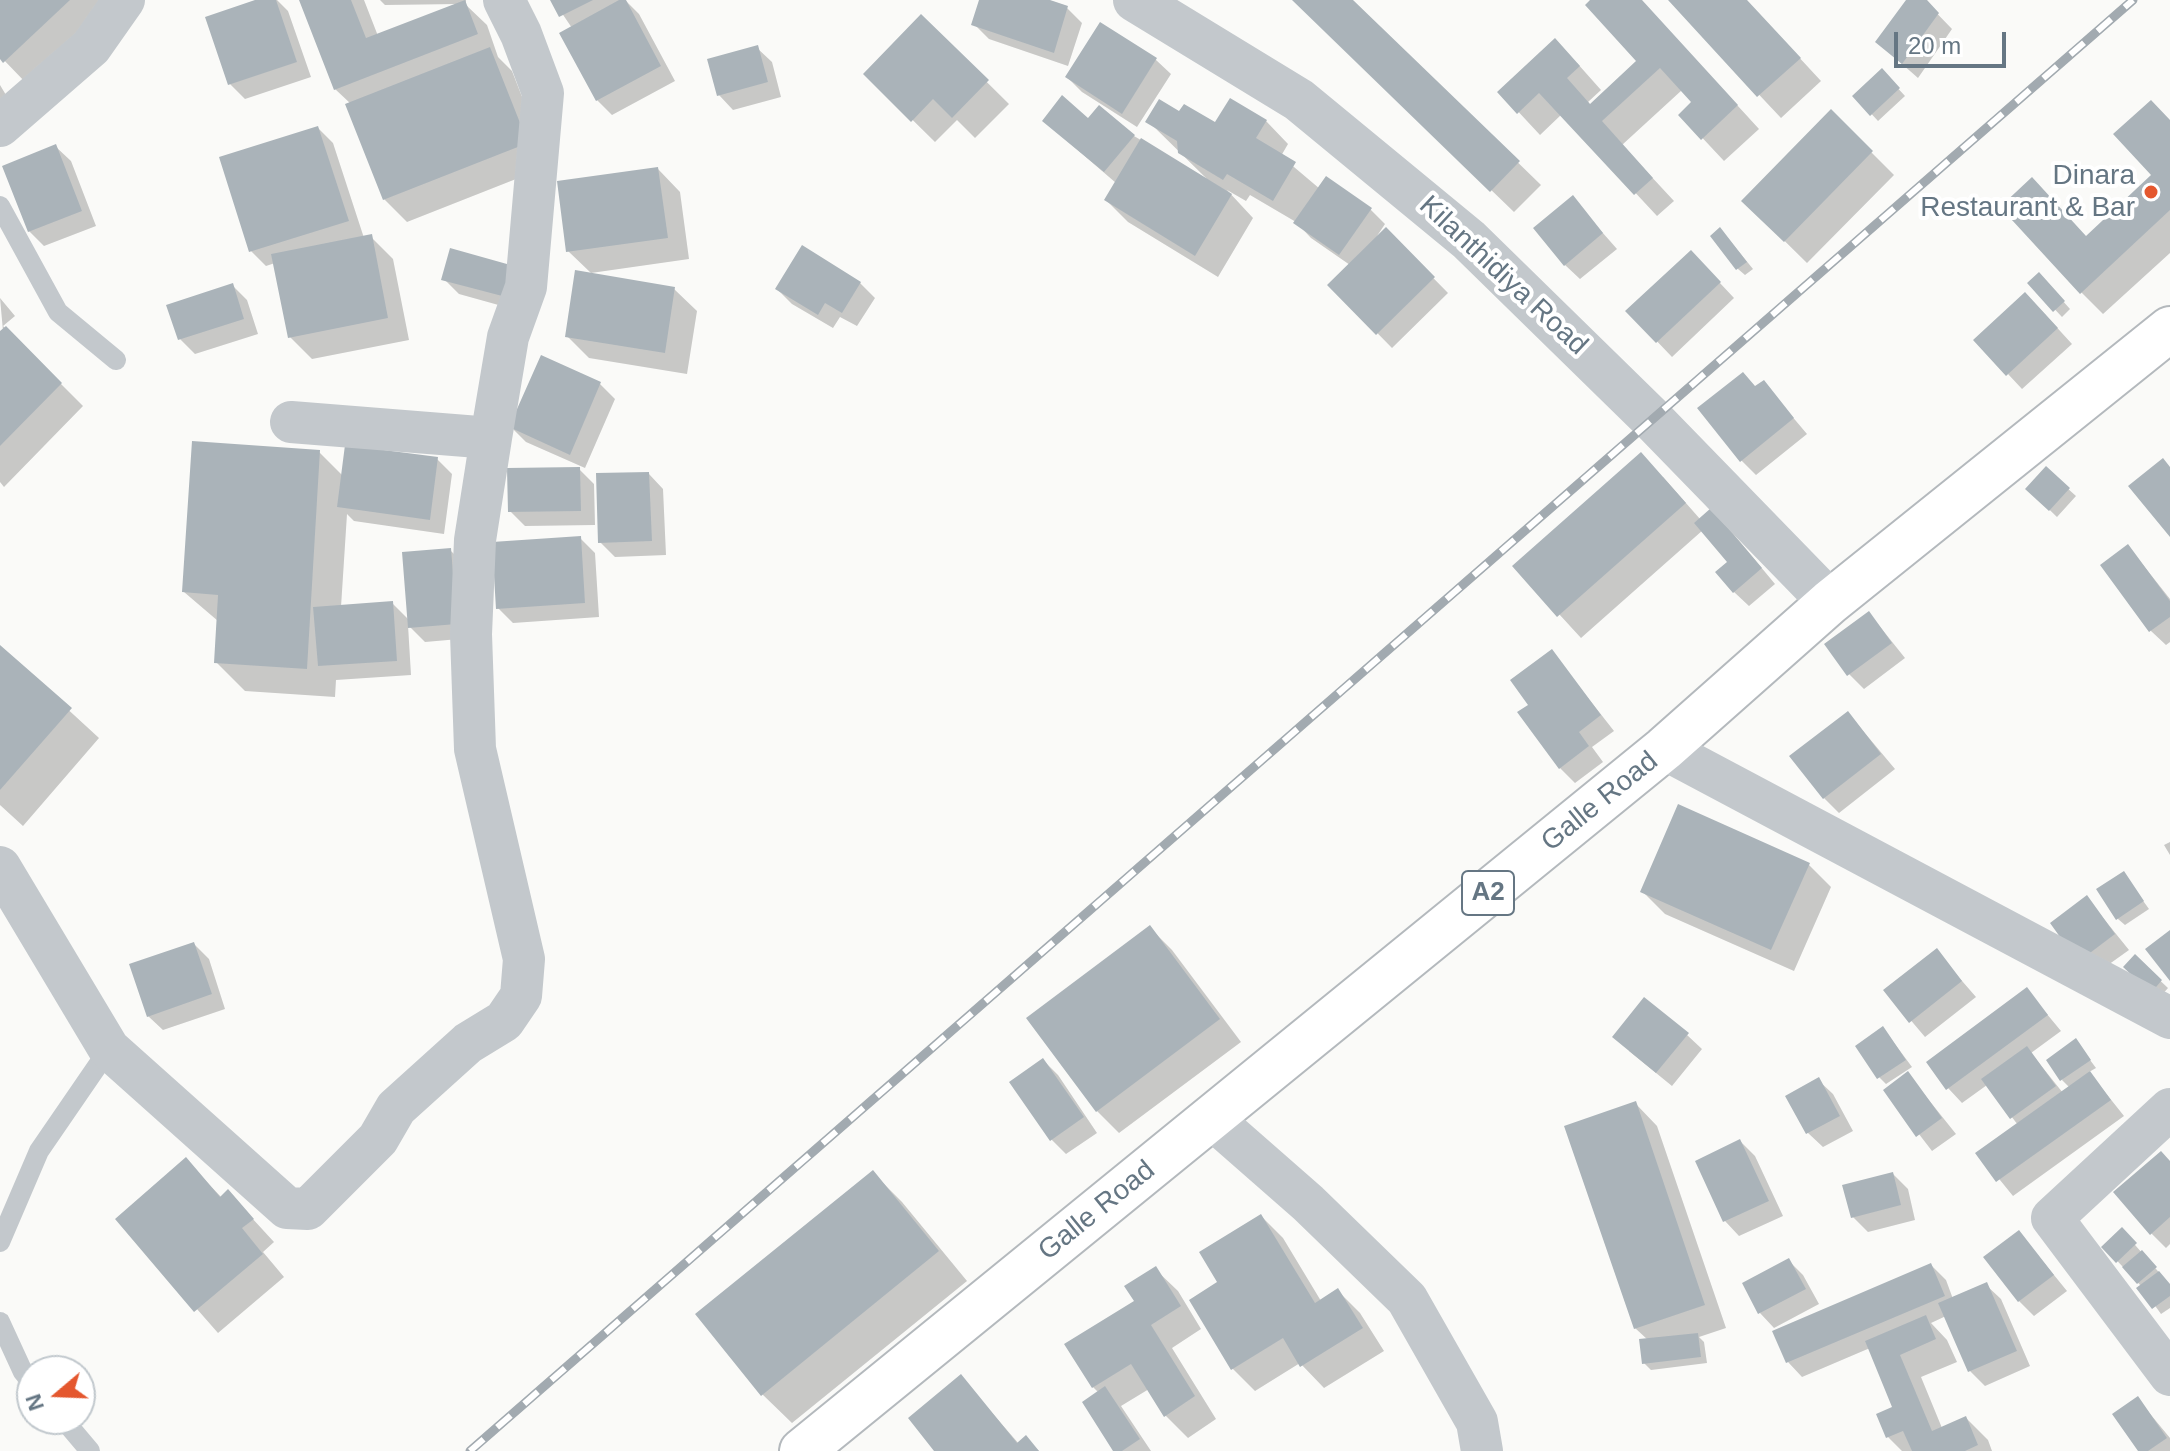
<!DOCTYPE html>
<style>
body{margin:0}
#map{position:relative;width:2170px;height:1451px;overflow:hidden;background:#fafaf8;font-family:Helvetica,sans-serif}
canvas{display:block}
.north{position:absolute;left:16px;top:1355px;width:80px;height:80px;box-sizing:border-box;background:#fff;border:2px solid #c1c8cd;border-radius:50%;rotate:251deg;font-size:22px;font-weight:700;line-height:32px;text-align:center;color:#657683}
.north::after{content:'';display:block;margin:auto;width:28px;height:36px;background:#e4572e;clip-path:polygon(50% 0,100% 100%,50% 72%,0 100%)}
.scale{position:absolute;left:1894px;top:32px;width:112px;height:36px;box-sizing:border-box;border:4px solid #657683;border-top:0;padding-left:10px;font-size:24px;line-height:28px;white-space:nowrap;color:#657683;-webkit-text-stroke:6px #fff;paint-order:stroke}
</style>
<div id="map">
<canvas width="2170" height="1451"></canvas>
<div class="north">N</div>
<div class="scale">20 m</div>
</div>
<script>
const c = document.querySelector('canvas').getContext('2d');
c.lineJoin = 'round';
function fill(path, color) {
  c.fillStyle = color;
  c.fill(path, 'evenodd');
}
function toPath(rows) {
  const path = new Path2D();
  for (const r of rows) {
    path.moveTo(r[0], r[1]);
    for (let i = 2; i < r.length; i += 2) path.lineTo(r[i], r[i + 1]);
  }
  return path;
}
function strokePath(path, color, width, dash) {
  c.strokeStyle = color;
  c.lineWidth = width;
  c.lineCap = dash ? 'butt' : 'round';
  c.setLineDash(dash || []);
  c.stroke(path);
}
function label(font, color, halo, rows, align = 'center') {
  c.font = font + ' Helvetica,sans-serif';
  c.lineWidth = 8;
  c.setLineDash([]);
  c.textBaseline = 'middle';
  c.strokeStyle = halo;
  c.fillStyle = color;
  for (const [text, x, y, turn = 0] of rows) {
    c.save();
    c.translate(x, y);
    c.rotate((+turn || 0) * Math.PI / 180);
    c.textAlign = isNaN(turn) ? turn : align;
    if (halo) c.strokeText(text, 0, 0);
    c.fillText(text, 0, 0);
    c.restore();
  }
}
const shadow = toPath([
 [0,0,108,0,27,84,0,56],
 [261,0,277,0,288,11,311,77,245,99,230,84],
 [301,0,364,0,378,36,459,4,385,5,380,0,466,0,466,5,487,25,498,57,512,71,549,166,407,222,384,199,351,104,335,89],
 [553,0,625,0,639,14,675,81,612,115,597,100,572,28],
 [982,0,1043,0,1067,8,1082,23,1068,66,989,39,974,24],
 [1294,0,1351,0,1541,185,1514,212],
 [1593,0,1641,0,1759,129,1724,161,1681,115,1694,103,1682,90,1622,145,1674,201,1657,216,1562,114,1540,135,1500,92,1577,63,1601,90,1588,102,1591,106,1639,61],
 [1670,0,1746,0,1821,81,1781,118],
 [1909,0,1924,0,1952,29,1918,78,1877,42],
 [921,17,1009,104,975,138,957,120,935,142,866,74],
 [1100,24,1156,60,1171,74,1137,127,1082,92,1067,77],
 [757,48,772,62,781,97,733,110,719,95],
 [1882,71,1905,96,1878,121,1855,96],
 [0,85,18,115,0,126],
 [1831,112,1894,175,1807,263,1744,201],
 [1180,113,1216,125,1266,121,1288,144,1281,156,1320,189,1370,209,1385,224,1377,236,1386,230,1448,293,1392,348,1330,285,1350,265,1311,238,1296,222,1250,195,1246,201,1227,190,1253,218,1218,277,1128,222,1106,200,1116,183,1044,121,1089,121,1134,136,1207,179,1148,121],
 [2170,121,2170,253,2103,314,2081,292,2087,238,2154,175],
 [318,128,333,143,364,238,371,237,393,259,409,340,312,359,290,337,275,263,266,266,251,251],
 [56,147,71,161,96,226,44,246,29,231],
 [658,169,680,192,689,259,591,273,568,251],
 [1572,198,1617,249,1580,279,1565,265],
 [1727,237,1753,269,1745,275,1738,269],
 [451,250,520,311,459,294,444,279],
 [1705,267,1734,298,1672,357,1628,311],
 [2046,282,2070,309,2062,317,2030,283],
 [860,283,875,298,857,326,840,317,833,328,792,304,777,289],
 [232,285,247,300,258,334,195,354,180,339],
 [674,289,697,311,687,374,589,358,567,336],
 [0,298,15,316,3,326,83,406,4,487,0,482,0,334,3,331],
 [2040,309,2072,344,2022,389,2008,374],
 [1763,382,1807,434,1756,475,1741,460,1756,388],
 [600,384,615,399,585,468,526,442,511,427],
 [319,452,343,476,437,459,452,474,444,534,354,521,347,514,341,607,392,603,409,620,450,550,465,565,471,638,425,642,408,625,411,675,336,680,335,697,245,691,216,662,218,621,184,592],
 [579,469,594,484,595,525,525,526,510,511],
 [2046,469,2076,496,2057,517,2028,489],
 [649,474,663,489,666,555,615,557,600,542],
 [1663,477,1700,519,1726,525,1775,584,1749,606,1734,592,1730,562,1703,530,1581,638,1515,566],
 [580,538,595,553,599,617,513,623,498,608],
 [2128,546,2170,599,2170,642,2166,645,2151,631],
 [1869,613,1905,658,1864,689,1849,674],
 [0,647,99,738,23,826,0,805],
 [1552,652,1614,731,1592,747,1603,762,1575,783,1560,768,1531,705],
 [1848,713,1895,769,1839,813,1824,798],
 [2170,842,2170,855,2164,845],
 [1808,864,1831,887,1794,971,1665,914,1642,891],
 [2123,873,2149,909,2125,925,2118,919],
 [2087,898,2129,950,2094,975,2079,961],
 [1150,928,1172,950,1241,1042,1119,1133,1097,1111],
 [194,944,209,959,225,1009,163,1030,148,1016],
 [1936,951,1976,997,1925,1037,1886,991],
 [2135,957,2168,988,2159,998],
 [2027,990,2061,1031,2031,1053,2063,1093,2070,1088,2062,1080,2076,1041,2096,1068,2089,1072,2124,1116,2013,1196,1978,1153,2018,1125,1987,1085,1962,1103,1948,1088],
 [1883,1028,1912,1067,1886,1084,1879,1077],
 [1687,1035,1702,1049,1672,1086,1629,1051],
 [1043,1060,1058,1075,1097,1133,1066,1154,1051,1139],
 [1908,1074,1956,1134,1932,1151,1885,1090],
 [1818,1080,1833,1094,1853,1131,1823,1147,1808,1133],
 [1635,1103,1657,1126,1726,1328,1699,1337,1704,1342,1707,1363,1651,1370,1644,1363,1648,1340,1635,1328],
 [1740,1141,1755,1156,1783,1216,1739,1236,1725,1221],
 [186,1160,222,1198,228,1192,274,1242,263,1252,284,1277,218,1333,118,1219],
 [2170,1162,2170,1244,2166,1248,2151,1233],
 [873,1173,902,1202,967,1281,792,1423,762,1394],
 [1893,1174,1908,1189,1915,1220,1868,1232,1853,1217],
 [1261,1216,1283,1238,1321,1301,1338,1291,1360,1313,1384,1351,1324,1388,1300,1363,1255,1391,1233,1369,1220,1283],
 [2122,1230,2170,1285,2170,1308,2161,1314,2141,1286,2104,1247],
 [2019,1232,2067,1291,2034,1316,2019,1301],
 [1789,1261,1803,1275,1819,1304,1774,1328,1760,1313],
 [1931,1265,1946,1280,1953,1299,1986,1285,2001,1299,2030,1366,1985,1386,1970,1371,1946,1316,1931,1323,1947,1340,1957,1362,1921,1377,1942,1428,1966,1418,1988,1440,1992,1451,1902,1451,1888,1437,1879,1415,1895,1408,1870,1348,1802,1377,1788,1362],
 [1155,1269,1178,1291,1201,1329,1172,1348,1216,1419,1188,1438,1165,1415,1149,1389,1121,1406,1151,1451,1116,1451,1099,1393,1093,1387],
 [961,1377,1019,1444,1026,1438,1039,1451,937,1451],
 [2137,1398,2170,1438,2170,1451,2141,1451]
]);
const building = toPath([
 [0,0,70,0,3,63,0,59],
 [255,0,276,0,297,62,228,85,205,17],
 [299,0,351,0,366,38,465,0,478,34,334,90],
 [550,0,593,0,559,17],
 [619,0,626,0,661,66,596,101,559,33],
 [979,0,1050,0,1068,6,1054,53,971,25],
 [1292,0,1353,0,1520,161,1490,192],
 [1590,0,1642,0,1738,105,1701,140,1678,115,1691,102,1660,68,1602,121,1653,178,1634,195,1539,93,1517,114,1497,92,1555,38,1580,66,1567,78,1590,104,1636,61,1585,5],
 [1668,0,1747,0,1801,58,1757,97],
 [1906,0,1927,0,1939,13,1902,64,1875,42],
 [921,14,989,80,952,118,933,99,911,122,863,74],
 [1100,22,1157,58,1122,114,1065,77],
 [758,45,768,82,717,96,707,59],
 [490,47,528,143,383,200,345,104],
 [1882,68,1900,88,1870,116,1852,96],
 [1062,95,1088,118,1099,105,1135,135,1104,172,1042,121],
 [1230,98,1267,120,1256,138,1296,162,1273,201,1227,174,1223,180,1178,153,1177,141,1145,122,1159,99,1179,111,1184,104,1215,122],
 [2151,100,2170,120,2170,210,2080,294,2000,207,2032,177,2086,236,2151,175,2113,134],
 [1831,109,1873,151,1784,242,1741,201],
 [318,126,349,221,249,252,219,157],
 [1141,138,1232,194,1195,256,1104,200],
 [56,144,82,211,28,232,2,166],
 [658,167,668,238,566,252,557,181],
 [1326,176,1372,208,1339,255,1293,223],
 [1573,195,1603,233,1564,266,1533,228],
 [1386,227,1435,277,1376,335,1327,285],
 [1720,227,1747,262,1736,270,1710,236],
 [372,234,388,318,288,338,271,254],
 [802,245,861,282,842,313,825,303,818,315,775,289],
 [450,248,514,266,506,297,441,280],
 [1691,250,1721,282,1656,343,1625,311],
 [575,270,675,287,665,353,565,337],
 [2039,272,2065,301,2053,312,2027,283],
 [233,283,244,319,178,340,166,305],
 [2025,292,2058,328,2006,376,1973,340],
 [6,326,62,383,0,446,0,331],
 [541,355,601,382,570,455,509,427],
 [1743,372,1755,386,1764,380,1794,418,1740,462,1697,408],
 [192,441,320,450,307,669,214,663,218,595,182,592],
 [345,445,438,457,430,520,337,507],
 [1641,452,1686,503,1557,617,1512,566],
 [2163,458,2170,467,2170,537,2128,486],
 [2046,466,2070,488,2049,511,2025,489],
 [580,467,581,511,508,512,507,468],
 [649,472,652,541,598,543,596,473],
 [1711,508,1762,568,1733,593,1715,572,1727,562,1694,523],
 [581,536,585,603,496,609,492,542],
 [2128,544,2170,601,2170,617,2149,632,2100,565],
 [451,548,457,624,408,628,402,552],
 [393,601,397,661,318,666,313,607],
 [1869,611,1892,643,1847,676,1824,644],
 [0,645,72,708,0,790],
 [1552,649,1601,715,1579,732,1589,746,1559,769,1517,712,1528,705,1510,680],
 [1848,711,1881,754,1823,799,1789,756],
 [1678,804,1810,863,1771,950,1640,892],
 [2124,871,2144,901,2116,920,2096,889],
 [2087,895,2115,934,2078,962,2050,923],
 [1150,925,1220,1019,1096,1112,1026,1018],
 [2170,930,2170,981,2145,949],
 [194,942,212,994,147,1017,129,964],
 [1937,948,1962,981,1909,1023,1883,990],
 [2135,954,2162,980,2151,993,2123,967],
 [2027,987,2048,1015,1946,1090,1926,1062],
 [1644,997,1689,1033,1656,1073,1612,1037],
 [1883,1026,1906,1060,1877,1079,1855,1046],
 [2076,1038,2091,1060,2060,1081,2046,1060],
 [2027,1046,2056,1086,2010,1119,1981,1079],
 [1043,1058,1084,1117,1050,1141,1009,1082],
 [1908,1071,1942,1118,1916,1137,1883,1090],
 [2090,1071,2111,1100,1996,1182,1975,1153],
 [1819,1077,1840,1116,1806,1134,1785,1096],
 [1636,1101,1705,1305,1634,1329,1564,1126],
 [1740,1139,1769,1201,1723,1222,1695,1161],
 [2161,1151,2170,1161,2170,1217,2150,1235,2113,1192],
 [186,1157,220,1197,228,1189,254,1219,242,1228,263,1254,194,1312,115,1219],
 [873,1170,939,1251,761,1396,695,1314],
 [1893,1172,1901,1205,1851,1218,1842,1185],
 [1261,1214,1315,1303,1338,1288,1363,1328,1300,1367,1283,1338,1231,1370,1189,1300,1217,1282,1199,1252],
 [2122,1227,2137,1243,2116,1263,2101,1247],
 [2019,1230,2054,1275,2018,1302,1983,1257],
 [2142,1250,2157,1267,2137,1284,2122,1267],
 [1789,1258,1806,1289,1758,1314,1742,1283],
 [1931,1263,1945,1296,1786,1363,1772,1331],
 [1156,1266,1181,1306,1151,1325,1195,1396,1164,1417,1131,1364,1092,1388,1064,1344,1134,1301,1124,1286],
 [2159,1271,2170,1284,2170,1296,2152,1309,2136,1288],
 [1987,1282,2017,1351,1968,1372,1938,1303],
 [1926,1315,1936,1339,1900,1355,1932,1431,1966,1416,1978,1445,1965,1451,1912,1451,1903,1431,1886,1438,1876,1414,1892,1407,1865,1341],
 [1698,1333,1701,1357,1642,1364,1639,1339],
 [961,1374,1017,1443,1026,1435,1039,1451,934,1451,908,1418],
 [1105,1386,1140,1439,1122,1451,1113,1451,1082,1402],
 [2138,1396,2167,1438,2148,1451,2138,1451,2112,1414]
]);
const service = toPath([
 [0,206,58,312,116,360],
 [0,1242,39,1151,109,1049],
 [0,1322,23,1372,32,1383],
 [63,1419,90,1451]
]);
const minor = toPath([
 [0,126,91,47,124,0],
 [291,422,491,438],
 [1664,749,2170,1018],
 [0,867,109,1049,287,1208,308,1209,378,1139,396,1108,468,1043,504,1021,521,996,524,959,475,749,471,634,475,540,491,438,508,337,526,287,543,93,521,34,504,0],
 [2170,1109,2052,1218,2170,1375],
 [1211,1118,1308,1203,1407,1299,1477,1422,1482,1451]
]);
const tertiary = toPath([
 [1135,0,1299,100,1469,240,1652,419,1830,602]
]);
const trunk = toPath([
 [802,1451,1664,749,1830,602,2170,329]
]);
const rail = toPath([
 [470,1451,2133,0]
]);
const markers = [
 [2151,192,8,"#e4572e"]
];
const shields = [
 [1488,893,52]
];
const shieldNames = [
 ["A2",1488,893]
];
const poiNames = [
 ["Dinara",2135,176],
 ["Restaurant & Bar",2135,208]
];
const streetNames = [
 ["Kilanthidiya Road",1503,276,43],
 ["Galle Road",1600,802,-39],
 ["Galle Road",1097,1211,-39]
];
fill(shadow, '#0003');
fill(building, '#aab3b9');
strokePath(trunk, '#b4b9bd', 48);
strokePath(service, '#c3c8cc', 20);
strokePath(minor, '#c3c8cc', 42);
strokePath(tertiary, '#c3c8cc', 44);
strokePath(trunk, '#fff', 44);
strokePath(rail, '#a2aab0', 9);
strokePath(rail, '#fff', 6, [18]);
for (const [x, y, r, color] of markers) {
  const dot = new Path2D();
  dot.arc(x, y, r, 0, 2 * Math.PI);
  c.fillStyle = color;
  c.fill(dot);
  strokePath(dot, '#fff', 3);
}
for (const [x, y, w] of shields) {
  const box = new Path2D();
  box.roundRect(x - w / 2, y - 22, w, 44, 6);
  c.fillStyle = '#fff';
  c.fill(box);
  strokePath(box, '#657683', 2);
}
label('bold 26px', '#657683', null, shieldNames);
label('28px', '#657683', '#fff', poiNames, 'right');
label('28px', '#657683', '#fff', streetNames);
</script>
